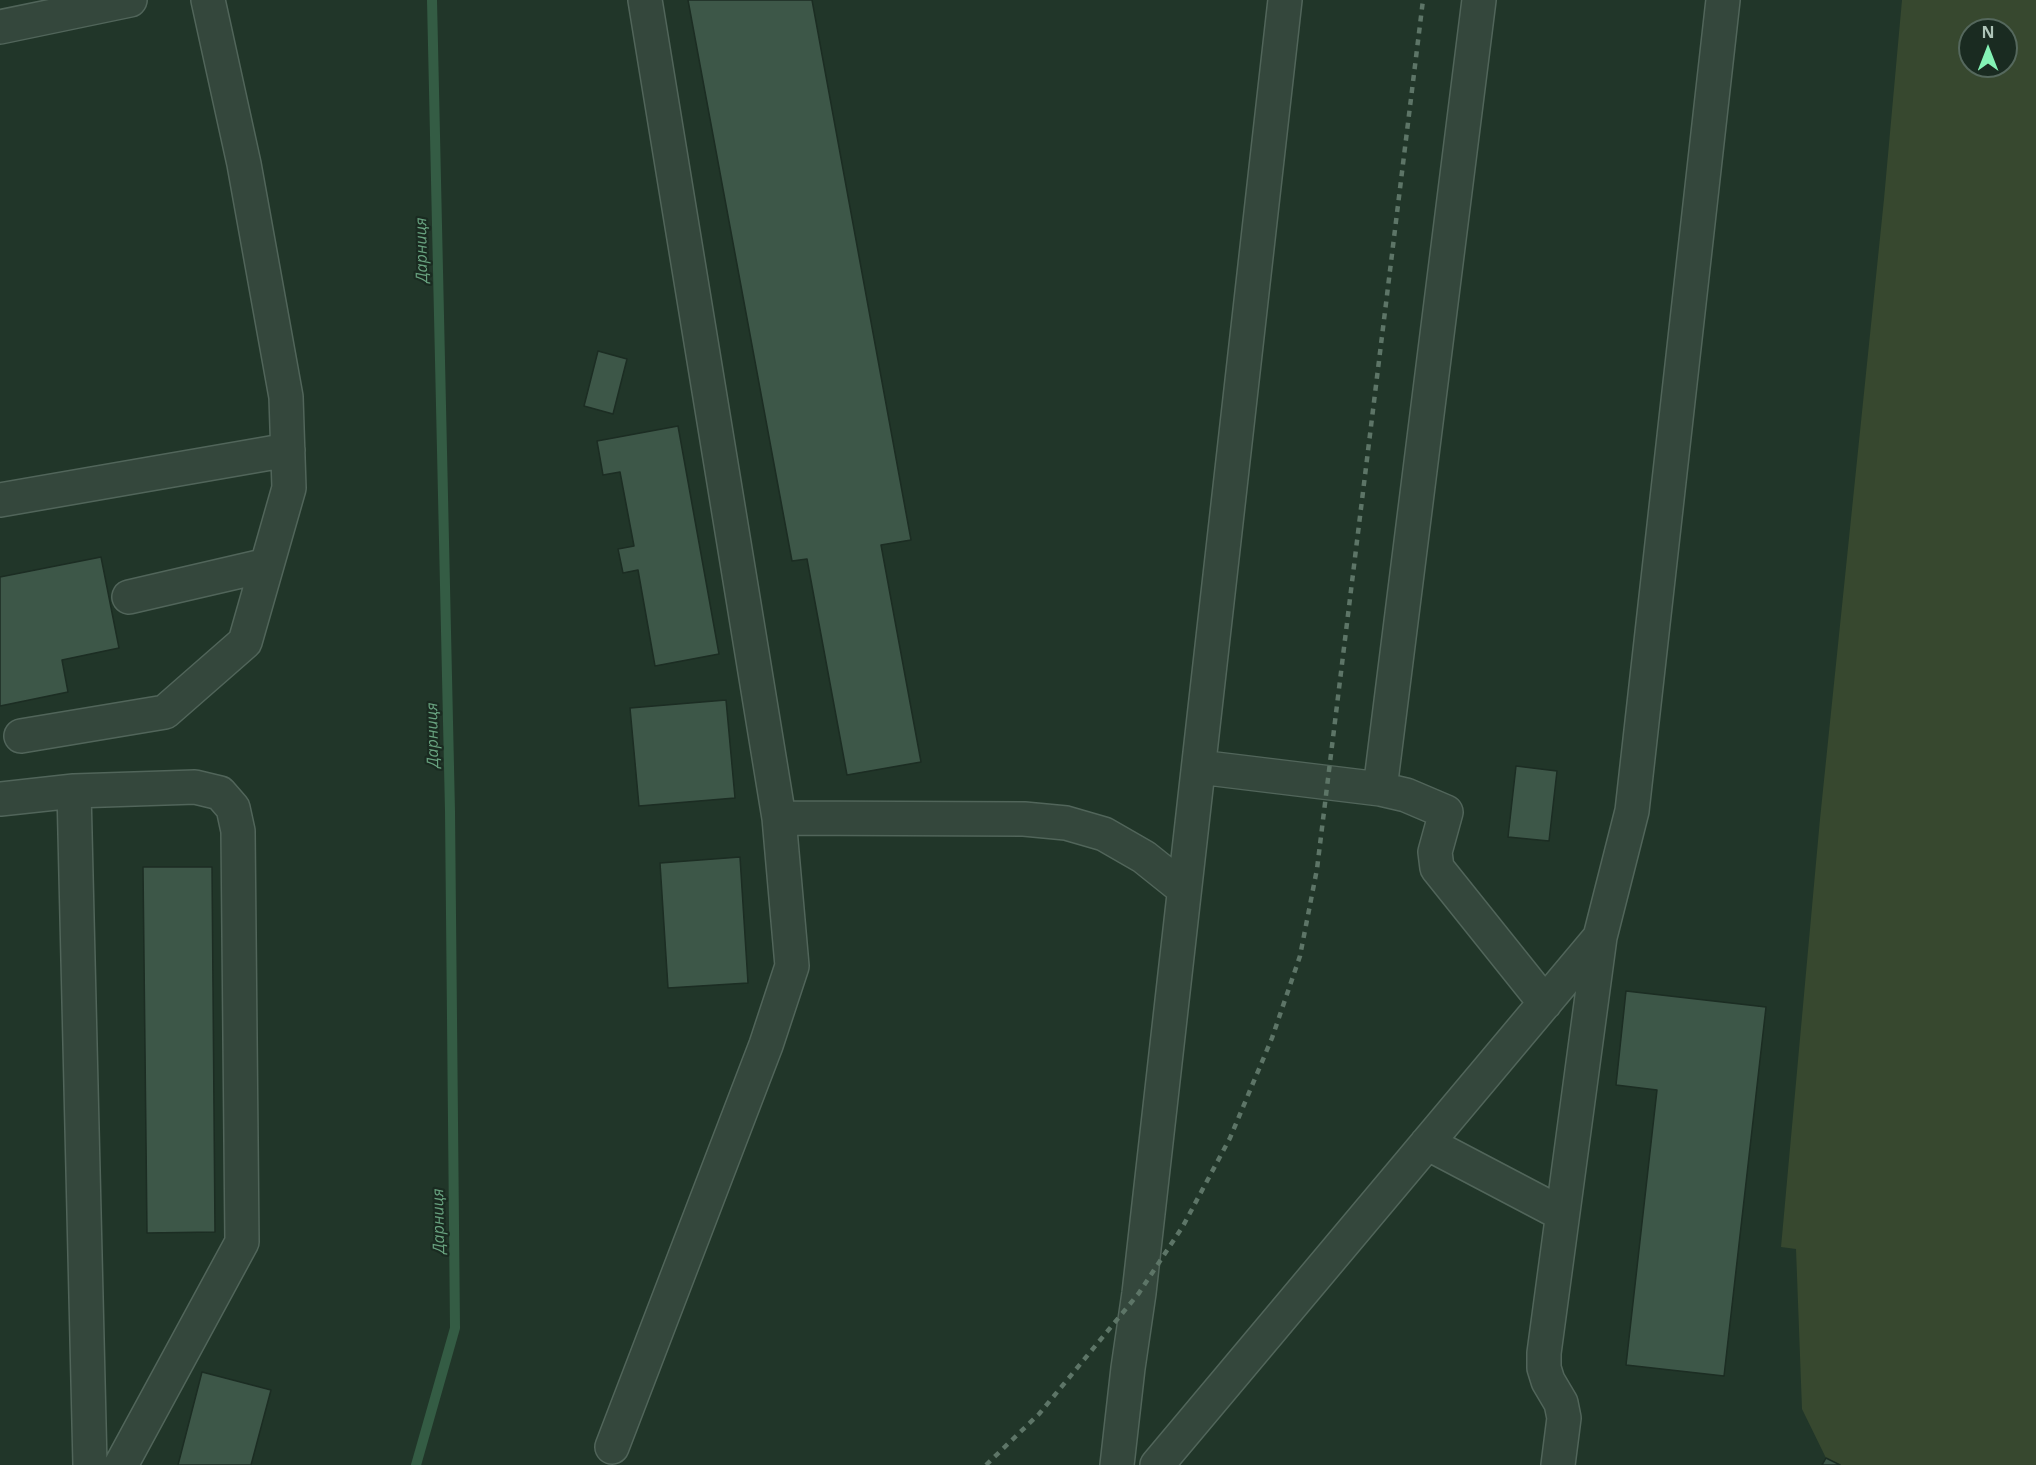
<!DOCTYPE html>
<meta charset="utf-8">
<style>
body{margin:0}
#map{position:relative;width:2036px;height:1465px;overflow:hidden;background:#213629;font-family:"Open Sans",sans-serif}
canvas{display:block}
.north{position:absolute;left:1958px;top:18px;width:60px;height:60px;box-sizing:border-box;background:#1a2b21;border:2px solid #55685d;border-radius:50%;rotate:0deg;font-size:16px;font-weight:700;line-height:24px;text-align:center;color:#aec4b8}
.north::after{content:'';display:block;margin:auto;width:21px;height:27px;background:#84f3b5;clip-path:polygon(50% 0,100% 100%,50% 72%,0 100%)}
</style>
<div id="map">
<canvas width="2036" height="1465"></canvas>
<div class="north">N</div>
</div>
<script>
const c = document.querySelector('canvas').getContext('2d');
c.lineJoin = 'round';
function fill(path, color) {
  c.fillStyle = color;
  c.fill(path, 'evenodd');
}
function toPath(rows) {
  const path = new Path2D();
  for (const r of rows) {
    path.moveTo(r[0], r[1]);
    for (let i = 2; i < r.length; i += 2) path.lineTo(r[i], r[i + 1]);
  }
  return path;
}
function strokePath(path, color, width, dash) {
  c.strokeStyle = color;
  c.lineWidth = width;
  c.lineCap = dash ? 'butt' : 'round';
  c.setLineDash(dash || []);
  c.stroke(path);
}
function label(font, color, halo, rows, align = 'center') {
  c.font = font + ' "Open Sans",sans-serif';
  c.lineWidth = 4.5;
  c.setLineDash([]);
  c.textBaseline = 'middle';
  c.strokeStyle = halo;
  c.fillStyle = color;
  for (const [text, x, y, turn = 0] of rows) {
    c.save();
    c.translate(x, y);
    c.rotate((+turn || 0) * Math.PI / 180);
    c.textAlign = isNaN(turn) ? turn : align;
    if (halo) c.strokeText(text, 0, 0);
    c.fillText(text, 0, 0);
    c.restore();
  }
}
const green = toPath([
 [1902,0,2036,0,2036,1465,1841,1465,1826,1458,1802,1409,1796,1249,1781,1247,1820,819,1884,199],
 [1970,30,2006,30,2006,66,1970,66]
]);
const stream = toPath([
 [416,1465,455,1328,450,811,432,0]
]);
const building = toPath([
 [688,0,812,0,911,540,881,545,921,762,847,775,807,559,792,561,688,0],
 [598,351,627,359,613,414,584,406,598,351],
 [678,426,719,654,655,666,638,570,623,573,618,549,634,546,620,472,603,475,597,441,678,426],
 [101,557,119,648,62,660,68,692,0,706,0,577,101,557],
 [726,700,735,798,639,806,630,708,726,700],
 [1516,766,1557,771,1549,841,1508,837,1516,766],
 [740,857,748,983,668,988,660,863,740,857],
 [143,867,212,867,215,1232,147,1233,143,867],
 [1626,991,1766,1007,1724,1376,1626,1365,1657,1090,1616,1085,1626,991],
 [202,1372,271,1390,251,1465,178,1465,202,1372],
 [1826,1458,1840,1465,1822,1465,1826,1458]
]);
const minor = toPath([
 [645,0,779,818,1024,819,1066,823,1104,834,1144,857,1184,889],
 [0,27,130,0],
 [0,500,288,450],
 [129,597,267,565],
 [21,736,165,712,245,642,289,488,286,397,244,164,208,0],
 [1199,767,1380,789,1406,795,1446,812,1435,852,1437,868,1545,1003],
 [1380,789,1479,0],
 [74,791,90,1465],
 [0,799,74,791,195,787,220,793,233,808,238,831,242,1242,121,1465],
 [1427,1143,1562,1214],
 [612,1447,766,1045,792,966,779,818],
 [1117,1465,1128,1368,1139,1293,1285,0],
 [1157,1465,1600,937,1632,811,1723,0],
 [1558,1465,1564,1418,1561,1403,1548,1381,1544,1368,1544,1353,1600,937]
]);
const rail = toPath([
 [986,1465,1039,1414,1139,1293,1183,1226,1230,1138,1272,1038,1300,956,1317,869,1423,0]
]);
const waterNames = [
 ["Дарниця",422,250,-91],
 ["Дарниця",433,735,-91],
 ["Дарниця",439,1221,-91]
];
fill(green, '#37482f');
strokePath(stream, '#345c44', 10);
fill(building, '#3d5748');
strokePath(building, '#1c2d23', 1.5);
strokePath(minor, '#51655a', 36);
strokePath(minor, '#34473c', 33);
strokePath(rail, '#5d7567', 4.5, [6, 6]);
label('italic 16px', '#68a27f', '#1a2b21', waterNames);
</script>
